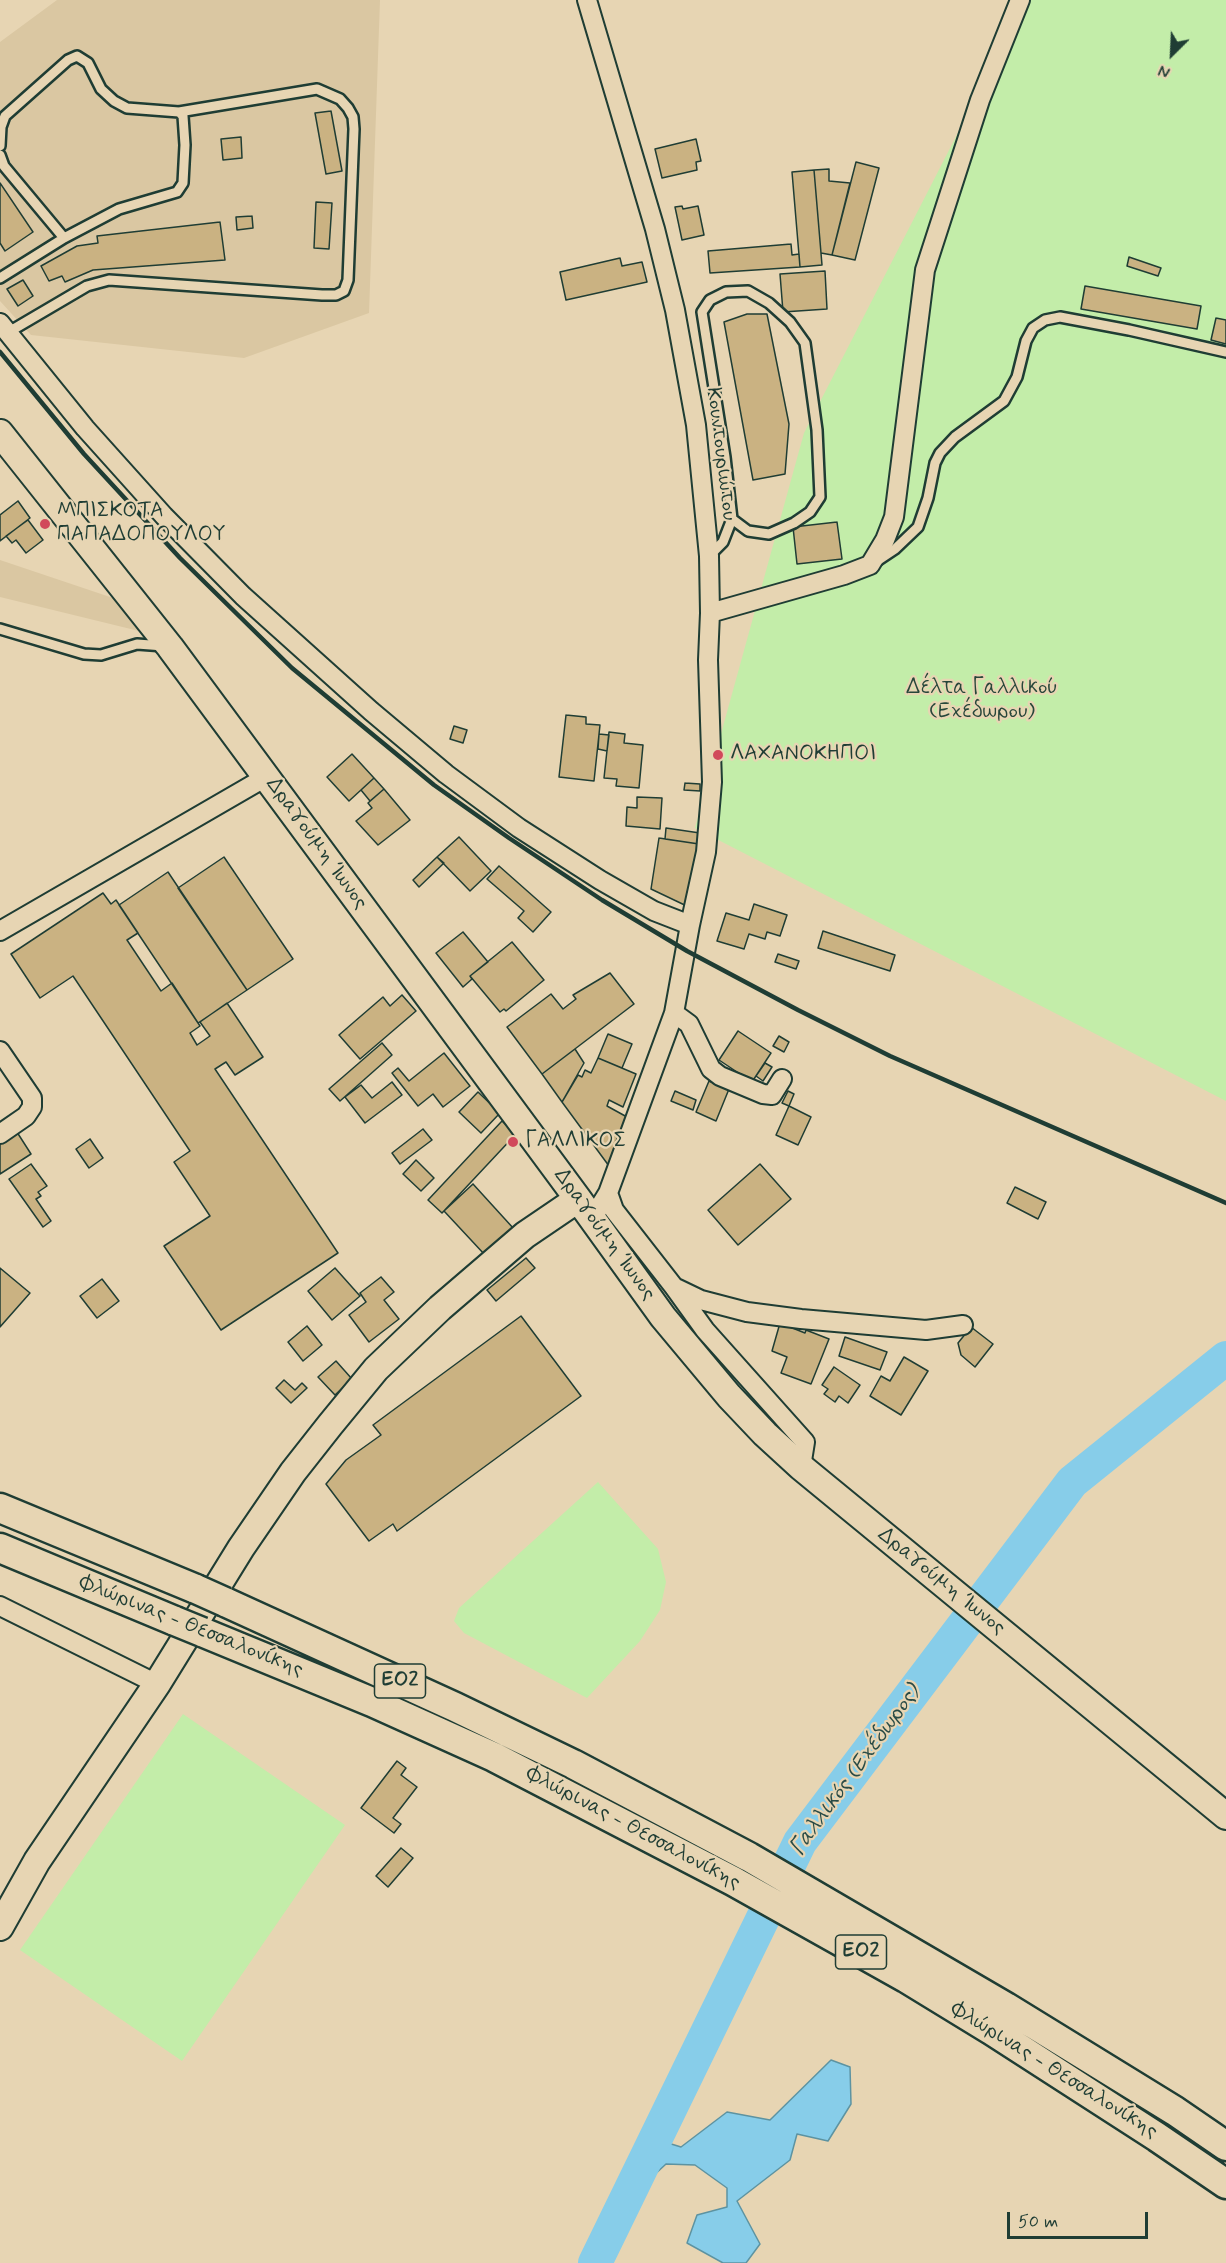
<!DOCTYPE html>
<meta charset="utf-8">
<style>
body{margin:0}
#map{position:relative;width:1226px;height:2263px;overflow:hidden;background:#e7d5b3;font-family:Mynerve,sans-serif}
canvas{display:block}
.north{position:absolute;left:1142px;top:24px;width:60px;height:60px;-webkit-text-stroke:4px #e7d5b3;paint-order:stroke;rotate:204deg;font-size:16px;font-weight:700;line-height:24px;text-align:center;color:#1f3d34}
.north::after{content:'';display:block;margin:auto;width:21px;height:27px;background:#1f3d34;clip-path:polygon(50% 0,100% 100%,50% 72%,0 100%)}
.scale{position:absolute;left:1007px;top:2212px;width:141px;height:27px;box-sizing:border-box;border:3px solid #1f3d34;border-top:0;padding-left:8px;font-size:18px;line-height:21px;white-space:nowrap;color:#1f3d34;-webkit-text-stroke:4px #e7d5b3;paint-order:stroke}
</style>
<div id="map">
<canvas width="1226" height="2263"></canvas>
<div class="north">N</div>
<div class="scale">50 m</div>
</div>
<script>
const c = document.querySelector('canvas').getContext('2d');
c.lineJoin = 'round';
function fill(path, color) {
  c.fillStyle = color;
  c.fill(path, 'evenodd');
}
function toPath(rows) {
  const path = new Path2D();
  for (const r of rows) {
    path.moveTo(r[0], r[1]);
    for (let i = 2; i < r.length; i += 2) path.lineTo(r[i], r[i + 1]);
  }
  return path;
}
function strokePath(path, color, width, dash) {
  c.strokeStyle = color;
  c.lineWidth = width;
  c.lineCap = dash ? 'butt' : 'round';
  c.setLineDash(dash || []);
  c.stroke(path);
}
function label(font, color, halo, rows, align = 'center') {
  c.font = font + ' Mynerve,sans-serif';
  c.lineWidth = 4.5;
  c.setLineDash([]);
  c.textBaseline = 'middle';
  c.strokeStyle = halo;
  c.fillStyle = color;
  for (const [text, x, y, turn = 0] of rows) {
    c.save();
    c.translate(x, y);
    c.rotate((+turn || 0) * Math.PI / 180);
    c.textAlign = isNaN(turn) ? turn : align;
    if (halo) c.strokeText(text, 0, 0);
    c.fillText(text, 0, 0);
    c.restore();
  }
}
const built = toPath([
 [57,0,380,0,369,313,244,358,31,335,0,301,0,42],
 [0,560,116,599,143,632,0,597]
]);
const green = toPath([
 [1026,0,1226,0,1226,1101,695,828,804,433],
 [598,1482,658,1549,666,1582,660,1610,640,1641,587,1698,464,1633,454,1621,459,1608],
 [183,1714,345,1825,182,2061,20,1950]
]);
const water = toPath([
 [831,2060,850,2067,851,2104,828,2141,797,2134,790,2160,737,2201,760,2244,746,2263,723,2263,687,2243,697,2215,727,2207,727,2188,695,2165,666,2164,623,2204,668,2143,681,2147,727,2112,770,2120,831,2060]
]);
const river = toPath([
 [595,2263,800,1842,1072,1482,1226,1358]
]);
const building = toPath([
 [331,111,342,171,326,174,315,113,331,111],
 [241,137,242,158,223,160,221,139,241,137],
 [696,139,701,161,696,162,697,170,662,178,655,149,696,139],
 [856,162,879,168,855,260,832,255,856,162],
 [829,169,829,181,850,183,832,255,821,253,814,170,829,169],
 [814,170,822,265,800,267,792,172,814,170],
 [0,183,33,232,5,251,0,243,0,183],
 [316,202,332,203,329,249,314,248,316,202],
 [682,206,683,209,698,206,704,235,682,240,675,207,682,206],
 [252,216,253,228,237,230,236,217,252,216],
 [220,222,225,260,93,270,65,282,62,276,49,281,41,266,77,246,98,243,97,236,220,222],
 [791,244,792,255,799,254,800,267,710,273,708,251,791,244],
 [1129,257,1161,268,1158,276,1127,266,1129,257],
 [620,258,622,266,642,262,647,282,566,300,560,272,620,258],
 [825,271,827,309,783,312,780,274,825,271],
 [23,280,33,296,18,306,7,289,23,280],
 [1085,286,1201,306,1197,329,1081,309,1085,286],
 [747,314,767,314,789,424,785,474,753,480,724,322,747,314],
 [1216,318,1226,320,1226,344,1211,340,1216,318],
 [18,501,30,518,0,541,0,515,18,501],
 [28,520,43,540,26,553,16,540,12,543,6,536,28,520],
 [837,522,842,559,797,564,793,527,837,522],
 [566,715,586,717,586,724,600,725,594,781,559,777,566,715],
 [454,726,467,730,463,743,450,739,454,726],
 [609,732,625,734,624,743,643,745,639,788,616,786,617,779,604,778,609,732],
 [599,734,609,735,607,751,598,749,599,734],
 [352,754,374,778,349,801,327,777,352,754],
 [374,778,384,789,370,801,361,790,374,778],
 [685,783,700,784,700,791,684,790,685,783],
 [384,789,410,820,378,845,356,821,372,808,368,803,384,789],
 [637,797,662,798,660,829,626,826,627,807,637,808,637,797],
 [666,828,700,833,699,844,665,839,666,828],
 [459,837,491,871,470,891,437,857,459,837],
 [659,838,699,844,693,909,651,889,659,838],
 [224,857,293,959,247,990,178,888,224,857],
 [437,857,444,863,419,887,413,880,437,857],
 [499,866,551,912,533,932,518,918,524,911,487,879,499,866],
 [168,872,247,990,198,1023,119,905,168,872],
 [103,893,111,904,116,900,138,933,127,940,161,991,172,983,200,1026,190,1033,197,1045,210,1036,200,1022,227,1003,263,1057,235,1075,226,1062,215,1069,338,1253,221,1330,164,1246,210,1216,174,1162,190,1151,73,976,40,998,11,954,103,893],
 [754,904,787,915,780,936,767,932,765,939,749,934,744,949,717,941,726,913,749,920,754,904],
 [823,931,895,955,890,971,818,948,823,931],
 [463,932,488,962,470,976,472,979,463,987,436,953,463,932],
 [512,942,544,980,506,1011,504,1009,500,1012,470,976,512,942],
 [778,954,799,961,796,969,775,962,778,954],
 [610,973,634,1004,542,1074,507,1027,551,994,563,1009,576,999,573,995,610,973],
 [402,995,416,1011,360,1059,339,1035,383,997,390,1006,402,995],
 [738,1031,771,1053,752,1082,719,1060,738,1031],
 [608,1034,632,1044,622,1068,598,1058,608,1034],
 [779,1036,789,1042,784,1052,773,1046,779,1036],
 [382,1043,392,1055,340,1101,329,1089,382,1043],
 [575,1049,584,1063,562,1102,542,1074,575,1049],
 [444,1053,470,1086,443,1107,433,1094,418,1106,392,1073,398,1068,409,1081,444,1053],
 [598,1058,636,1074,623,1107,609,1100,607,1106,627,1117,609,1166,562,1102,578,1075,582,1077,585,1070,591,1073,598,1058],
 [765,1063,772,1067,763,1081,756,1076,765,1063],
 [709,1081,729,1089,716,1121,696,1112,709,1081],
 [392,1082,402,1095,365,1123,345,1097,361,1085,372,1098,392,1082],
 [675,1091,696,1100,693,1110,671,1101,675,1091],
 [788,1091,794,1094,789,1106,782,1103,788,1091],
 [478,1092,500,1113,481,1133,459,1112,478,1092],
 [789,1106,811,1117,798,1145,776,1135,789,1106],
 [502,1121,516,1134,442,1213,428,1200,502,1121],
 [15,1129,31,1154,0,1174,0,1139,15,1129],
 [423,1129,432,1140,400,1164,392,1153,423,1129],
 [90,1139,103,1158,89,1168,76,1149,90,1139],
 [416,1160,434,1178,421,1191,403,1174,416,1160],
 [31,1164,47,1186,38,1192,41,1196,36,1199,51,1221,43,1227,9,1179,31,1164],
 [760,1164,791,1199,738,1245,708,1210,760,1164],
 [473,1184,514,1229,485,1255,444,1211,473,1184],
 [1015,1187,1046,1202,1038,1219,1007,1203,1015,1187],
 [526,1258,535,1268,496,1301,487,1290,526,1258],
 [0,1268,30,1293,0,1327,0,1268],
 [335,1268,360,1296,332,1320,308,1291,335,1268],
 [381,1277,394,1292,384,1300,399,1319,369,1342,349,1315,366,1302,360,1293,381,1277],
 [102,1279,119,1301,97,1318,80,1296,102,1279],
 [521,1316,581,1396,397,1531,393,1524,369,1541,326,1484,346,1460,381,1435,373,1425,521,1316],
 [780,1323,805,1333,806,1330,829,1339,811,1384,781,1373,787,1357,772,1351,780,1323],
 [307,1326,322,1345,303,1361,288,1342,307,1326],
 [971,1327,993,1344,975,1367,961,1355,958,1343,971,1327],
 [845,1337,887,1352,880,1370,839,1356,845,1337],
 [904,1357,928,1371,901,1415,870,1396,881,1376,890,1381,904,1357],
 [336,1361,352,1379,335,1395,318,1377,336,1361],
 [834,1367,860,1385,848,1403,839,1396,835,1402,824,1394,828,1389,822,1385,834,1367],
 [284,1380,295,1390,302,1383,307,1388,291,1403,276,1388,284,1380],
 [397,1761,406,1768,401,1775,417,1787,393,1818,401,1824,394,1833,361,1808,397,1761],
 [401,1848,413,1858,388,1887,376,1876,401,1848]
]);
const lane = toPath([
 [0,146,1,127,5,116,68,60,77,56,88,63,101,89,114,101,127,108,179,112,183,116,185,145,183,183,177,192,119,209,64,238,0,278],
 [0,155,4,166,64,238],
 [7,333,87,286,109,280,322,295,336,295,344,291,348,280,354,129,353,117,348,108,340,99,317,89,179,112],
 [710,555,723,542,732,519,748,531,769,534,794,523,810,512,820,497,817,430,805,343,790,322,769,303,748,291,726,292,710,300,702,312,725,457,732,519],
 [877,561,895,549,918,527,928,498,935,463,940,453,955,437,1004,401,1017,377,1026,341,1033,328,1045,320,1060,317,1129,330,1226,352],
 [0,629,84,654,101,655,137,644,164,646]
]);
const street = toPath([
 [587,0,655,229,675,310,696,425,709,556,710,613,708,660,712,782,706,852,690,925,674,1013,608,1193,592,1219],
 [0,323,85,428,164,516,243,596,371,711,446,774,519,828,600,880,654,911,690,925],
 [710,613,844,575,870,565,885,540,894,517,925,270,980,100,1020,0],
 [0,931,266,777],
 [674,1013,689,1024,711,1069,720,1076,763,1094,772,1095,782,1079],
 [0,1051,32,1098,32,1107,26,1116,0,1134],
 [608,1193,614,1210,674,1287,705,1330,805,1442,801,1467],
 [676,1288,701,1300,747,1312,801,1319,926,1330,963,1325],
 [0,1606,157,1684]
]);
const secondary = toPath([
 [0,433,170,647,578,1199,663,1317,729,1396,765,1434,801,1467,1226,1816],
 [0,1927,37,1861,157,1684,241,1548,293,1472,330,1425,376,1369,440,1308,525,1235,578,1199]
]);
const primary = toPath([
 [0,1508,196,1589],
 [0,1548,175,1621],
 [225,1602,455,1707,573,1764,749,1857,1006,2007,1175,2111,1226,2146],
 [202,1632,372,1702,494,1757,733,1881,906,1978,991,2030,1157,2137,1226,2184]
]);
const rail = toPath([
 [0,352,84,454,180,558,292,668,434,785,509,838,602,900,687,951,798,1010,890,1056,1226,1203]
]);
const primaryBridge = toPath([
 [196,1589,225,1602],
 [175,1621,202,1632]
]);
const markers = [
 [45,524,6,"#d1495b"],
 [718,755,6,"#d1495b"],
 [513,1142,6,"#d1495b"]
];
const shields = [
 [400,1681,51],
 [861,1952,51]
];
const shieldNames = [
 ["ΕΟ2",400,1681],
 ["ΕΟ2",861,1952]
];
const streetNames = [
 ["Κουντουριώτου",720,454,83],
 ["Δραγούμη Ίωνος",316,844,54],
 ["Δραγούμη Ίωνος",604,1235,54],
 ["Δραγούμη Ίωνος",941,1582,39],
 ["Φλώρινας - Θεσσαλονίκης",191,1627,22],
 ["Φλώρινας - Θεσσαλονίκης",633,1829,28],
 ["Φλώρινας - Θεσσαλονίκης",1054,2071,32]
];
const poiNames = [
 ["ΜΠΙΣΚΟΤΑ",57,512],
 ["ΠΑΠΑΔΟΠΟΥΛΟΥ",57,536],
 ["ΛΑΧΑΝΟΚΗΠΟΙ",730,755],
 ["ΓΑΛΛΙΚΟΣ",525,1142]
];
const parkNames = [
 ["Δέλτα Γαλλικού",982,689],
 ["(Εχέδωρου)",982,713]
];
const waterNames = [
 ["Γαλλικός (Εχέδωρος)",856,1771,-54]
];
fill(built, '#dac7a2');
fill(green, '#c3eda9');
fill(water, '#87cde9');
strokePath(water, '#5d93a1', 1.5);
strokePath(river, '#87cde9', 34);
fill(building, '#cab282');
strokePath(building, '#1f3d34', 1.5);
strokePath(lane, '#1f3d34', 14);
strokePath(street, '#1f3d34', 22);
strokePath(secondary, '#1f3d34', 30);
strokePath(primary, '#1f3d34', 33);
strokePath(lane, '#e7d5b3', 9);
strokePath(street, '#e7d5b3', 18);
strokePath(secondary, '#e7d5b3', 26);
strokePath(primary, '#e7d5b3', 28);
strokePath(rail, '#1f3d34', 4.5);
strokePath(primaryBridge, '#1f3d34', 33, []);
strokePath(primaryBridge, '#e7d5b3', 28);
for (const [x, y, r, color] of markers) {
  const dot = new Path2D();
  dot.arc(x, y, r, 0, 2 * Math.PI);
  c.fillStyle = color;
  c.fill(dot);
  strokePath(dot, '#e7d5b3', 2);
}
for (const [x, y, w] of shields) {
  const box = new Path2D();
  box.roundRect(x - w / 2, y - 17, w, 34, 4.5);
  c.fillStyle = '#e7d5b3';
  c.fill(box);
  strokePath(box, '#1f3d34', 1.5);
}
label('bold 20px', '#1f3d34', null, shieldNames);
label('21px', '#1f3d34', '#e7d5b3', streetNames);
label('21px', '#1f3d34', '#e7d5b3', poiNames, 'left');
label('21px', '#27463a', '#e7d5b3', parkNames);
label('italic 22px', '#294b46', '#e7d5b3', waterNames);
</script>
